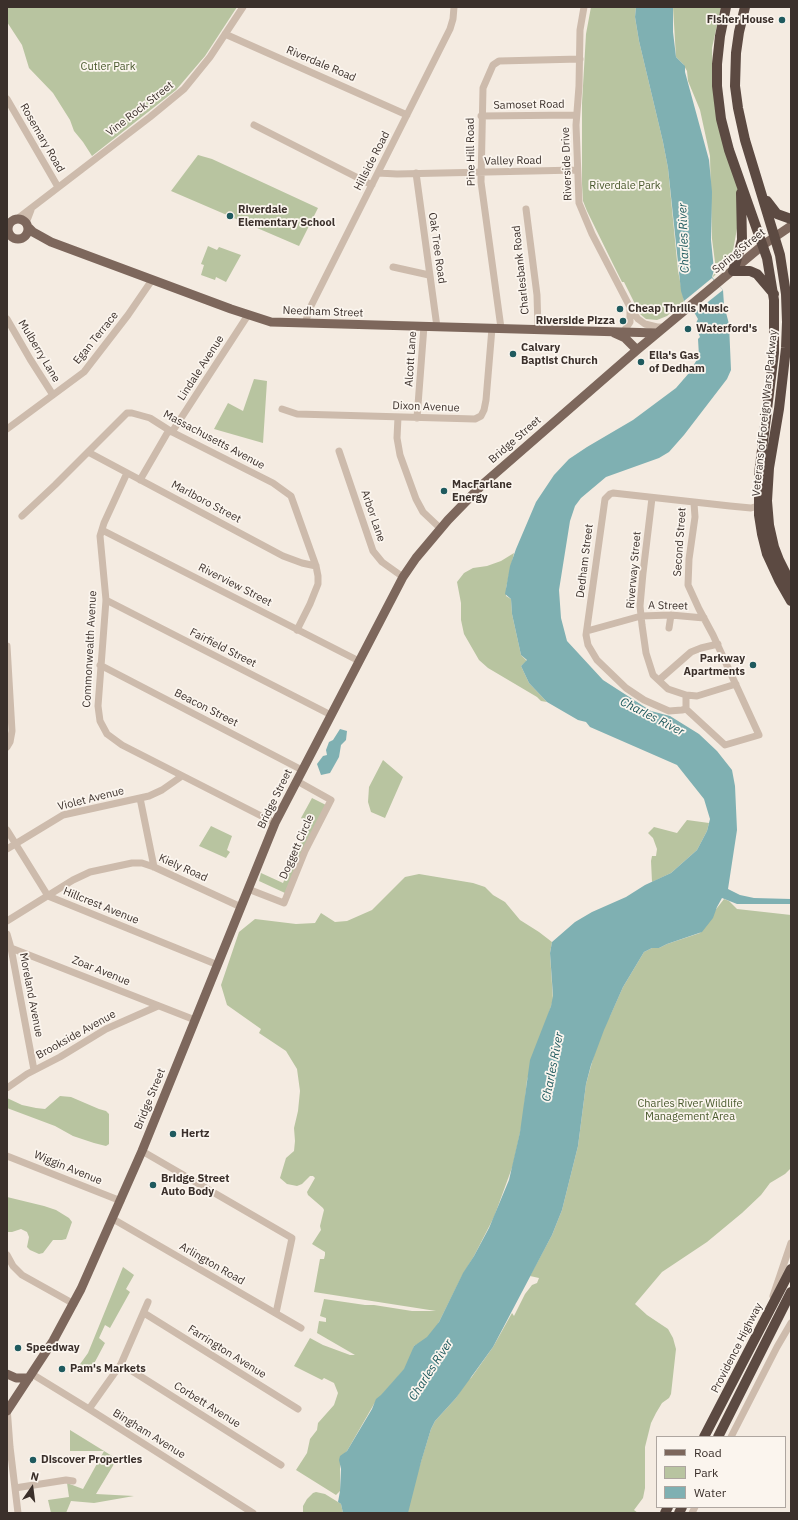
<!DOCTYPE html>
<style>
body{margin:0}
#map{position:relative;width:798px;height:1520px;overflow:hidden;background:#f4ebe1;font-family:"IBM Plex Sans",sans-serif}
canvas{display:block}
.frame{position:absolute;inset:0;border:8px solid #3b302b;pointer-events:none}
.legend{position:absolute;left:656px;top:1436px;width:130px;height:72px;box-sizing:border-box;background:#fbf5ee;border:1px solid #aea6a0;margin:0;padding:5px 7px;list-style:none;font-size:12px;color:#3b302b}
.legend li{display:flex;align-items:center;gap:8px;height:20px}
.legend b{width:20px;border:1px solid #aea6a0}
.north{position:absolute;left:12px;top:1468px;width:40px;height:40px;-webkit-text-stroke:3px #fbf5ee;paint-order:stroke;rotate:14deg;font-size:11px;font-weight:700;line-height:16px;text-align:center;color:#3b302b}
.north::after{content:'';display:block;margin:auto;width:14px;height:18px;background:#3b302b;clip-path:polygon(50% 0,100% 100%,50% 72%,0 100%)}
</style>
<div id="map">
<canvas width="798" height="1520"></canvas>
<div class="frame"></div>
<ul class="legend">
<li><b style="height:5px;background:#7d675c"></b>Road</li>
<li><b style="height:11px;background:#b8c4a0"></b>Park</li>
<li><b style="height:11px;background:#7fb0b2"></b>Water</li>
</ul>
<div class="north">N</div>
</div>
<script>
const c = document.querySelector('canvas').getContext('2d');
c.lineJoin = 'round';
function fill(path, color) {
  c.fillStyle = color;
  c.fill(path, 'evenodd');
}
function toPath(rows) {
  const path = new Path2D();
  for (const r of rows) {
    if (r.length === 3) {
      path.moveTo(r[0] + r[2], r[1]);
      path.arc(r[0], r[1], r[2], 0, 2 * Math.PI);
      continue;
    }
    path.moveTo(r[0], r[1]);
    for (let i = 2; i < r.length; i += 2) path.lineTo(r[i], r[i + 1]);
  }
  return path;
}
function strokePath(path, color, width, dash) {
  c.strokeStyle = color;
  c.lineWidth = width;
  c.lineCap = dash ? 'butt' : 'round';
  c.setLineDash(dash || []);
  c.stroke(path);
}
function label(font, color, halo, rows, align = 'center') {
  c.font = font + ' "IBM Plex Sans",sans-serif';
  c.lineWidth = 3.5;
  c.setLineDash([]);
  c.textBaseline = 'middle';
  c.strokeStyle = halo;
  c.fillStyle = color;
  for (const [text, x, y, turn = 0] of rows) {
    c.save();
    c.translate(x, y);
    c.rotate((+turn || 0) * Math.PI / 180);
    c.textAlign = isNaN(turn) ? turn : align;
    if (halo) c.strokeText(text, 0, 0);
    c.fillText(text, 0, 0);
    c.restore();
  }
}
const green = toPath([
 [7,7,237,7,205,56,176,90,92,156,83,142,74,131,70,120,53,93,29,68,22,45,7,22],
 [591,7,636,7,635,17,639,41,663,142,668,168,678,271,684,301,667,316,657,320,646,319,640,314,624,282,622,282,613,264,587,211,583,201,582,184,582,103,586,34],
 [673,7,721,7,712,48,713,80,741,196,738,223,732,256,727,264,712,278,716,270,712,239,710,156,700,110,688,81,687,71,683,64,676,57],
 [198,155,212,159,318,208,299,246,171,191],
 [208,246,217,250,219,247,241,255,226,282,216,277,215,280,201,275,204,265,201,264],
 [254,379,267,381,263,443,214,429,228,403,243,411],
 [514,553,506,588,506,596,511,599,512,614,521,655,527,661,521,666,529,683,547,702,541,701,537,697,488,668,479,660,464,634,461,620,461,603,457,582,464,573,473,568,487,566,501,561],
 [383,760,403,777,385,818,371,812,368,802,369,787],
 [312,798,326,805,285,893,259,881,261,873,283,883,309,823,301,818],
 [687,820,709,823,707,831,697,850,671,873,652,882,651,861,652,856,656,856,657,849,653,838,648,833,654,827,677,833],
 [211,826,232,836,227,850,230,852,226,858,199,846],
 [419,874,473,883,485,887,493,895,505,902,520,920,539,932,552,942,550,953,553,1000,527,1080,523,1119,513,1165,494,1217,474,1256,462,1276,435,1330,429,1338,414,1346,410,1363,374,1404,347,1451,345,1453,340,1464,340,1491,336,1495,296,1470,307,1453,310,1439,317,1430,318,1423,334,1405,338,1393,334,1383,324,1378,322,1380,294,1366,310,1338,323,1345,350,1355,355,1355,317,1333,319,1321,326,1322,326,1318,320,1316,324,1299,365,1305,374,1305,412,1311,436,1311,314,1292,320,1259,324,1259,325,1255,325,1252,312,1244,321,1230,320,1226,324,1210,323,1208,308,1195,307,1192,315,1178,313,1176,310,1176,302,1184,297,1186,287,1184,280,1178,286,1158,294,1151,295,1141,294,1128,298,1111,300,1091,297,1069,286,1051,259,1033,261,1029,227,1005,221,985,239,932,255,919,296,924,315,923,321,913,335,922,347,921,372,910,405,877],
 [724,899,729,901,737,909,791,915,791,1168,785,1174,770,1183,761,1195,742,1213,707,1242,662,1272,635,1304,647,1315,668,1329,673,1338,676,1349,671,1394,669,1398,662,1403,656,1413,651,1423,645,1447,645,1488,643,1498,634,1510,638,1513,405,1513,431,1429,435,1421,456,1398,467,1380,471,1378,493,1347,512,1313,514,1316,525,1294,532,1285,537,1283,539,1278,530,1276,552,1235,562,1210,578,1146,586,1084,601,1030,610,1016,623,987,644,952,652,948,659,948,667,944,700,933,710,917],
 [60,1096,71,1097,99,1109,106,1111,109,1114,109,1144,106,1146,94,1143,73,1136,55,1126,7,1108,7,1098,22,1105,36,1108,45,1109],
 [7,1197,44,1206,56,1210,69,1218,72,1222,66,1239,62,1240,53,1240,43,1253,39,1254,30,1250,27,1247,29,1237,27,1232,21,1229,12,1232,7,1232],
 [123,1267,134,1275,126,1289,130,1292,110,1328,105,1325,99,1338,105,1343,89,1373,78,1367,88,1353],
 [70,1430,117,1459,96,1494,134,1496,94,1503,71,1501,66,1513,51,1513,48,1500,69,1497,67,1483,83,1489,104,1451,70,1451],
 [316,1492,325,1494,338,1502,341,1504,343,1513,303,1513,303,1506,307,1499,313,1493]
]);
const water = toPath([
 [636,7,673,7,673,32,676,57,685,66,685,72,709,160,712,192,711,240,714,270,712,277,723,290,724,305,729,324,731,370,727,379,684,435,669,452,659,458,606,477,581,498,575,506,570,521,559,590,561,618,567,641,603,680,651,711,670,716,699,734,717,751,732,770,735,786,737,830,728,889,740,895,754,898,791,899,791,904,737,904,722,898,717,907,713,918,702,932,667,944,659,948,652,948,644,952,623,987,604,1030,591,1065,586,1084,578,1146,562,1210,552,1235,493,1347,456,1398,435,1421,431,1429,421,1462,408,1513,343,1513,341,1504,338,1502,340,1491,341,1469,339,1460,340,1456,347,1451,372,1409,376,1399,381,1395,404,1369,414,1346,427,1337,439,1322,463,1273,474,1256,489,1228,509,1180,520,1132,530,1060,551,1006,553,996,550,953,552,942,575,922,592,912,626,897,645,885,671,873,697,850,707,831,710,819,704,799,677,765,590,727,586,722,578,720,547,702,529,683,521,666,527,660,521,655,512,614,511,599,505,594,510,566,516,549,536,502,554,475,569,459,587,447,633,420,676,388,689,373,699,356,698,339,700,337,695,325,698,319,694,312,684,301,681,291,668,168,663,142,639,41,635,17],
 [340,729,347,731,346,740,341,745,339,757,330,773,321,775,317,764,323,756,327,755,326,750,329,742,333,740]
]);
const pier = toPath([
 [712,278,723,290,694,313,684,301]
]);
const minor = toPath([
 [584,7,580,30,579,86,576,125,579,203,592,234,632,311,638,319,645,324,657,327,665,327],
 [225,34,407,115],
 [7,99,58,187],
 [481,116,576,115],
 [254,125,372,185],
 [378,173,397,174,577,170],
 [416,173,437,327],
 [526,209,537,295,538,329],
 [17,219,150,117,184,89,210,57,243,7],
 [26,223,31,210],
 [393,267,429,275],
 [7,319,30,359,53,395],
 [305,323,311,306,450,29,453,19,454,7],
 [501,328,481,182,483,88,493,65,499,61,580,59],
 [624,331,630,322,630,310],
 [282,409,297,414,475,419,481,416,484,410,486,400,492,328],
 [398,417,397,438,400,455,416,499,423,512,441,529],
 [417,418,424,326],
 [7,429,84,372,128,315,152,280],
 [172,432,248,315],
 [339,451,373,551,382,562,403,577],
 [88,452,283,556,302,563,316,566],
 [127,473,104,523,100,536,106,600,98,706,100,721,107,734,122,745,275,823],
 [140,480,169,430],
 [652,498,643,573,640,606,642,625,646,653,653,675,668,689,686,695,697,696,736,684],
 [22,516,55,485,127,413,132,413,150,418,172,432,273,483,291,496,316,566,318,576,318,584,310,604,297,630],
 [102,530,359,661],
 [106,600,331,715],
 [669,628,671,615],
 [587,631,641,616,671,615,704,618],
 [7,646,12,731,10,742,7,747],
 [100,665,302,770],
 [659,680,691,652,701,648,718,644],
 [686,695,686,709,682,710,669,711,644,700,626,688,597,660,588,645,586,635,605,499,610,494,613,493,730,506,751,508,758,506],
 [686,709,725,745,759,735,713,635,699,609,688,585,689,559,695,517,694,503],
 [140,798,154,867],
 [7,830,48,896,218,965],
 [7,849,63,815,149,796,162,790,182,776],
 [248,889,284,903,305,851,331,800,297,781],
 [7,921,73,880,90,872,132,863,142,863,154,867,241,907],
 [7,934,11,948,195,1020],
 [11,948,34,1070],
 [7,1088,27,1074,60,1057,106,1029,158,1006],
 [142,1151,292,1238,276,1313],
 [7,1156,121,1201],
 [113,1219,301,1328],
 [7,1255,13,1266,22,1275,74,1304],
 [773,1296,791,1243],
 [144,1313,298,1409],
 [121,1364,281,1465],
 [32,1374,89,1409,253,1513],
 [7,1407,10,1447,18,1513],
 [89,1409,121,1364,148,1302],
 [731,1437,777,1347,791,1323],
 [15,1488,66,1480,73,1481],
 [692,1513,695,1507]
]);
const major = toPath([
 [18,229,10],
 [29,228,33,232,51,242,231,309,271,322,657,333],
 [614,333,625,338,637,350],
 [7,1374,16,1378,29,1378],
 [7,1411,53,1341,81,1289,142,1151,275,823,403,577,416,558,448,520,482,485,637,350,763,245,791,226]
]);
const highway = toPath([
 [726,7,720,36,717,64,717,86,721,119,729,150,767,258,774,300,774,353,759,474,759,515,762,534,767,554,779,580,791,601],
 [745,7,739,32,736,53,735,86,738,108,745,140,780,255,786,294,787,322,786,348,779,409,769,468,767,501,769,525,774,547,779,560,791,584],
 [741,193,742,240,739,252,733,271,750,271,757,274,774,294],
 [767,201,777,214,791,219],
 [704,1437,791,1269],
 [718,1437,791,1292],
 [665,1513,668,1507],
 [679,1513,682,1507]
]);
const markers = [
 [782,20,4,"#1f5a5e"],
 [230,216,4,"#1f5a5e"],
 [620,309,4,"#1f5a5e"],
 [623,321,4,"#1f5a5e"],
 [688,329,4,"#1f5a5e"],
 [513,354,4,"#1f5a5e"],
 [641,362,4,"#1f5a5e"],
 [444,491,4,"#1f5a5e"],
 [753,665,4,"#1f5a5e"],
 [173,1134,4,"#1f5a5e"],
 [153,1185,4,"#1f5a5e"],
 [18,1348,4,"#1f5a5e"],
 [62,1369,4,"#1f5a5e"],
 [33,1460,4,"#1f5a5e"]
];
const poiNames = [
 ["Fisher House",774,20,"right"],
 ["Riverdale",238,210],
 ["Elementary School",238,223],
 ["Cheap Thrills Music",628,309],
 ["Riverside Pizza",615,321,"right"],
 ["Waterford's",696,329],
 ["Calvary",521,348],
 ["Baptist Church",521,361],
 ["Ella's Gas",649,356],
 ["of Dedham",649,369],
 ["MacFarlane",452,485],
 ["Energy",452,498],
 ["Parkway",745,659,"right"],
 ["Apartments",745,672,"right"],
 ["Hertz",181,1134],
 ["Bridge Street",161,1179],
 ["Auto Body",161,1192],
 ["Speedway",26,1348],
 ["Pam's Markets",70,1369],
 ["Discover Properties",41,1460]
];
const streetNames = [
 ["Riverdale Road",321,64,23],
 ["Samoset Road",529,105,-1],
 ["Vine Rock Street",140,109,-38],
 ["Rosemary Road",42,138,60],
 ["Pine Hill Road",471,152,-91],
 ["Hillside Road",372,161,-63],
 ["Valley Road",513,161,-1],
 ["Riverside Drive",567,164,-92],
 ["Oak Tree Road",437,248,82],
 ["Spring Street",739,251,-39],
 ["Charlesbank Road",521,270,-96],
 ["Needham Street",323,312,2],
 ["Egan Terrace",96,338,-51],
 ["Mulberry Lane",39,351,59],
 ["Alcott Lane",411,359,-86],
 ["Lindale Avenue",201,368,-57],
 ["Dixon Avenue",426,407,2],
 ["Veterans of Foreign Wars Parkway",765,413,-84],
 ["Massachusetts Avenue",214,440,28],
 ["Bridge Street",515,440,-41],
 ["Marlboro Street",206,502,28],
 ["Arbor Lane",373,516,71],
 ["Second Street",680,542,-86],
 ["Dedham Street",585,561,-83],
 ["Riverway Street",634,570,-85],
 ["Riverview Street",235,585,27],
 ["A Street",668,606,1],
 ["Fairfield Street",223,648,27],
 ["Commonwealth Avenue",90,649,-87],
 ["Beacon Street",206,708,27],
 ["Violet Avenue",91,799,-14],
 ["Bridge Street",275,799,-64],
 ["Doggett Circle",297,847,-66],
 ["Kiely Road",183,868,24],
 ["Hillcrest Avenue",101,906,22],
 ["Zoar Avenue",101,971,22],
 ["Moreland Avenue",31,995,79],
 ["Brookside Avenue",76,1035,-29],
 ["Bridge Street",150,1099,-68],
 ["Wiggin Avenue",68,1168,22],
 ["Arlington Road",212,1264,30],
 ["Providence Highway",737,1348,-63],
 ["Farrington Avenue",227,1352,32],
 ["Corbett Avenue",207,1405,32],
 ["Bingham Avenue",149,1434,32]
];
const parkNames = [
 ["Cutler Park",108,67],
 ["Riverdale Park",625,186],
 ["Charles River Wildlife",690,1104],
 ["Management Area",690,1117]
];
const waterNames = [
 ["Charles River",684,238,-92],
 ["Charles River",652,717,27],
 ["Charles River",553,1067,-79],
 ["Charles River",431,1370,-57]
];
fill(green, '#b8c4a0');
fill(water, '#7fb0b2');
fill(pier, '#f4ebe1');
strokePath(minor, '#cdbbac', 7);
strokePath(major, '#7d675c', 9);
strokePath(highway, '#5c4a42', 10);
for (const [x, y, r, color] of markers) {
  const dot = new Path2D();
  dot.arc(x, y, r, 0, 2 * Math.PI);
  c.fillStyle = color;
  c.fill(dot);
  strokePath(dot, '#fbf5ee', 1.5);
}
label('bold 11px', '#3b302b', '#fbf5ee', poiNames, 'left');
label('11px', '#3b302b', '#fbf5ee', streetNames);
label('11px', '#4a5a2e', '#fbf5ee', parkNames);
label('italic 12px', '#1f5a5e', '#fbf5ee', waterNames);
</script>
